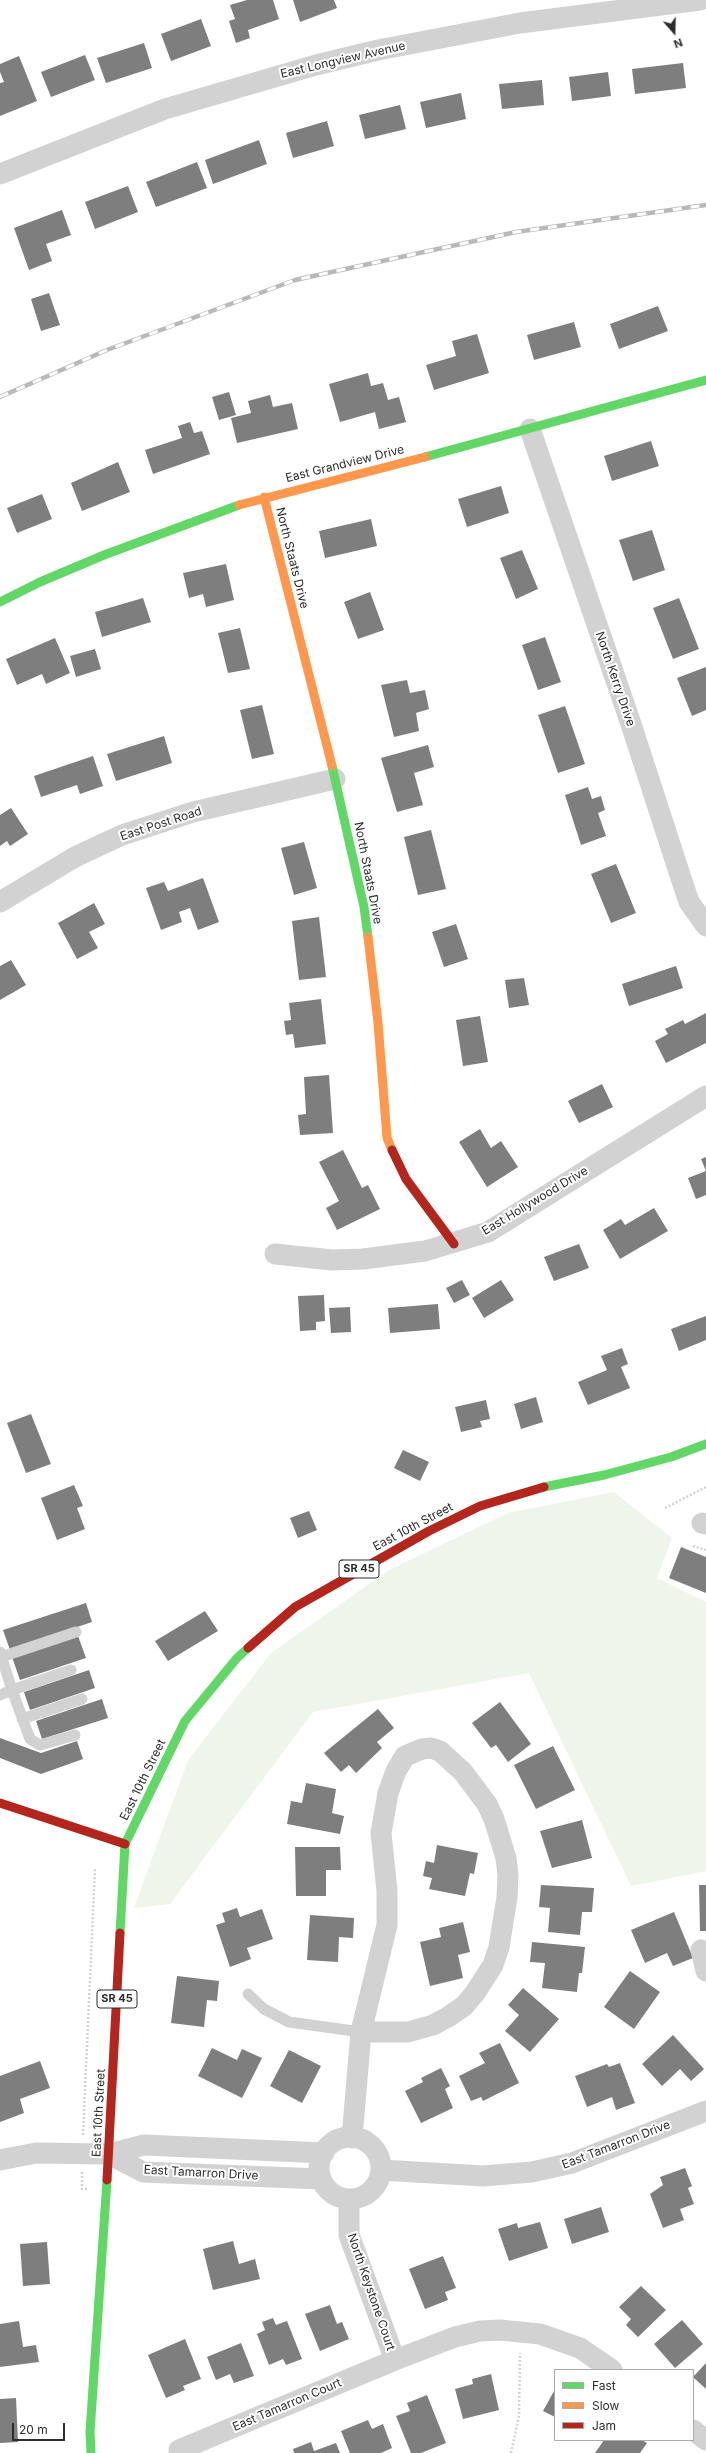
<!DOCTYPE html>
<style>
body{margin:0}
#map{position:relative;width:706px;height:2453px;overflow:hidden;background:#fff;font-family:Inter,sans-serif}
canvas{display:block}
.legend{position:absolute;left:554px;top:2369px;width:140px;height:72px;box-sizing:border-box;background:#fff;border:1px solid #ababab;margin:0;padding:5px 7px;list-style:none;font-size:12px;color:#2d2d2d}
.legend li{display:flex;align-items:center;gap:8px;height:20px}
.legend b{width:20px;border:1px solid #ababab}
.north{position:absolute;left:654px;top:12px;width:40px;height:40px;-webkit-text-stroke:3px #fff;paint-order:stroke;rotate:160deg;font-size:11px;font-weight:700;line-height:16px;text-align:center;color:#2d2d2d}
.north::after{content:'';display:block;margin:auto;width:14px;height:18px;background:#2d2d2d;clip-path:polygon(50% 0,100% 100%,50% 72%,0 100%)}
.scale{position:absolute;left:12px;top:2423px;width:53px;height:18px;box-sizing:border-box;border:2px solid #2d2d2d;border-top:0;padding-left:5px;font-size:12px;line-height:14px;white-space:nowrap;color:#2d2d2d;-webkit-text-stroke:3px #fff;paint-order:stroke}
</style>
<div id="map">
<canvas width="706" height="2453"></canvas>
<ul class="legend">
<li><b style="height:5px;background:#63d668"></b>Fast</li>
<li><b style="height:5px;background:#ff974d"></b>Slow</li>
<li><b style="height:5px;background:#b3261e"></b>Jam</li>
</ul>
<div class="north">N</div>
<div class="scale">20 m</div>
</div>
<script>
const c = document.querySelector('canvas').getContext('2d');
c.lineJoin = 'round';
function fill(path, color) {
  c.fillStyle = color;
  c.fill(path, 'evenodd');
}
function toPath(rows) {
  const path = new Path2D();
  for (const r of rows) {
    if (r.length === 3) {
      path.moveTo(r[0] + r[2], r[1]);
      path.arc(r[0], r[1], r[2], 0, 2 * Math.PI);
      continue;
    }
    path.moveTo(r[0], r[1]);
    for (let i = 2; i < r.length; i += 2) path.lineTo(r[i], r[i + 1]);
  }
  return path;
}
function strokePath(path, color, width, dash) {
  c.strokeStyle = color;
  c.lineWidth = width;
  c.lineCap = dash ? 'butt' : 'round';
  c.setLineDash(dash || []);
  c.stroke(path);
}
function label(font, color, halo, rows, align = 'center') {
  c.font = font + ' Inter,sans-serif';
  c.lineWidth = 4;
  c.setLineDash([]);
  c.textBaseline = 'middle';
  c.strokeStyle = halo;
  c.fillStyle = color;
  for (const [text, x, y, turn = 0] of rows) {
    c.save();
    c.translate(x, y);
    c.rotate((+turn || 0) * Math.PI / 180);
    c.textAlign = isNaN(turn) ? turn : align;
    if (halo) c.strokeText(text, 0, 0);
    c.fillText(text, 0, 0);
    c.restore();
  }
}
const green = toPath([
 [614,1492,672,1538,657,1578,706,1602,706,1871,631,1886,529,1673,313,1712,170,1904,134,1908,188,1760,271,1653,389,1570,508,1513]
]);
const building = toPath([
 [247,0,273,0,279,19,248,30,250,38,236,43,229,21,235,19,230,5],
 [293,0,334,0,337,8,300,22],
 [201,19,211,46,171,61,161,34],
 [144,43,152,68,106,83,97,58],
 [85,55,95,80,51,97,41,72],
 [19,56,37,101,0,116,0,83,4,82,0,72,0,64],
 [683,63,686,88,635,94,632,69],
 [608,72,611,96,572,101,569,77],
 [542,80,544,105,502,109,499,84],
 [461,93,466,119,426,128,420,102],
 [400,105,406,129,365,139,359,115],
 [327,121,334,146,293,158,286,133],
 [259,140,267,164,213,184,205,160],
 [197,162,207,188,156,207,146,182],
 [128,186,138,212,95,229,85,202],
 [62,210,71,235,46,244,52,261,29,270,14,228],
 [49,293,60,325,41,331,31,299],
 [658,306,668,331,619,349,610,324],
 [574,322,581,347,534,360,527,335],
 [477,334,489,373,434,390,426,365,456,356,452,341],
 [368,373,371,386,383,383,388,400,399,397,406,422,379,429,375,412,340,422,329,384],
 [229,392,236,415,219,420,212,397],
 [270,395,273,407,292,403,298,429,237,443,231,418,251,413,248,401],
 [190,422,194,433,202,431,210,454,153,474,145,450,182,438,178,426],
 [651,441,659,466,612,481,604,456],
 [118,462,130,492,82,511,71,483],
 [501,486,509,513,467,527,458,499],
 [42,494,52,519,17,533,7,508],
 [371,519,377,546,325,558,319,531],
 [652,530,665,570,633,581,619,540],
 [522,550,538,589,516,599,500,558],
 [226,564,234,600,206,607,203,594,189,598,183,573],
 [370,592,384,630,358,639,344,602],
 [143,598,151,622,102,637,95,612],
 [679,598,699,649,673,659,653,608],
 [240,628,250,669,228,673,218,633],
 [545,637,561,682,538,690,522,645],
 [55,638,70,673,46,684,42,674,17,685,6,659],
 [95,649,101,669,76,677,70,656],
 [706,667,706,710,692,716,677,678],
 [407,680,410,693,425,690,429,709,416,713,419,731,394,737,381,685],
 [262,705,274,754,252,759,240,710],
 [565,706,585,764,558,773,538,715],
 [164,736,172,763,116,781,107,754],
 [428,745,434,767,414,773,423,805,397,812,381,758],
 [93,756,103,786,80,794,77,785,41,797,34,776],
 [588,787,592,799,601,796,605,810,598,813,606,836,581,845,565,795],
 [11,808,28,834,10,846,7,841,0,846,0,815],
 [431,830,446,889,418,895,404,837],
 [304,842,317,888,294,895,281,848],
 [616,864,636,913,611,923,591,874],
 [203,878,219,922,198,930,190,908,179,912,182,922,161,930,146,888,164,882,168,891],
 [94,903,105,924,89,932,98,948,77,959,58,923],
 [319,917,326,977,299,980,292,921],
 [456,924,468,959,444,967,432,932],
 [11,960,26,985,0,1000,0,966],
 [676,966,683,988,629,1006,622,984],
 [524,978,529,1005,509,1008,505,980],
 [321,999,326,1044,295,1048,293,1034,286,1035,284,1021,291,1020,289,1003],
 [706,1013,706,1043,666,1063,655,1041,668,1034,665,1029,683,1020,685,1024],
 [480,1016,488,1062,463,1066,456,1020],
 [329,1075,333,1133,300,1135,298,1115,306,1114,304,1077],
 [602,1084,613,1107,579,1123,568,1101],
 [480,1129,491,1148,501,1141,518,1167,487,1187,459,1142],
 [343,1150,362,1188,368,1185,380,1209,337,1230,326,1208,339,1201,319,1162],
 [706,1157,706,1171,701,1159],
 [706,1171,706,1195,696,1199,688,1178],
 [654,1208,668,1231,620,1259,603,1230,621,1219,625,1225],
 [579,1244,589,1268,554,1281,544,1257],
 [462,1280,470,1295,454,1303,446,1288],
 [501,1280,514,1300,484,1318,472,1298],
 [324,1295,325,1321,316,1322,316,1330,300,1331,298,1296],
 [438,1304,440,1329,390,1333,388,1308],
 [350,1307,351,1332,331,1333,329,1308],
 [706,1316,706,1340,679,1351,671,1329],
 [622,1348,628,1364,621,1367,630,1388,588,1405,578,1382,607,1370,601,1356],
 [536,1397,543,1422,521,1429,514,1404],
 [486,1400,490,1419,480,1421,482,1427,461,1432,455,1407],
 [31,1414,51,1464,26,1473,7,1423],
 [403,1450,429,1462,420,1481,394,1468],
 [74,1485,83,1506,77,1508,85,1529,57,1540,41,1498],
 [309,1511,317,1530,298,1538,290,1518],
 [681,1547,706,1557,706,1593,669,1578],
 [86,1603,92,1622,10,1650,3,1630],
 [205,1611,218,1631,168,1661,155,1641],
 [78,1636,86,1658,20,1680,12,1657],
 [89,1670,95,1688,30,1710,24,1692],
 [102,1699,108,1718,42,1739,36,1721],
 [500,1702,531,1744,508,1762,496,1745,491,1748,472,1723],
 [378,1709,394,1728,377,1742,382,1748,356,1773,349,1765,341,1772,324,1753],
 [0,1738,41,1753,77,1741,83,1759,41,1774,0,1758],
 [553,1746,575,1790,536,1809,514,1765],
 [306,1783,336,1789,332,1813,344,1816,340,1834,287,1824,291,1801,302,1803],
 [582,1820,592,1858,552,1868,540,1831],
 [437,1845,478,1853,474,1874,470,1873,465,1896,429,1889,432,1878,423,1876,426,1861,434,1863],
 [295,1847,340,1847,341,1870,326,1870,326,1896,296,1896],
 [541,1885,594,1888,592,1912,582,1912,580,1935,548,1932,550,1908,539,1907],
 [699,1885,706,1885,706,1931,700,1931],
 [237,1908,240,1917,262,1909,273,1939,247,1948,251,1959,230,1967,216,1925,225,1922,222,1913],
 [674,1912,693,1958,673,1966,667,1953,645,1963,631,1930],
 [310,1915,354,1918,353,1938,339,1937,338,1962,307,1960],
 [463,1922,470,1952,458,1955,463,1978,430,1986,420,1942,441,1937,439,1928],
 [532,1942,585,1947,582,1973,579,1973,577,1992,542,1988,545,1963,530,1962],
 [630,1971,660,1992,634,2029,604,2007],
 [177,1976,219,1981,217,2001,207,2000,204,2027,171,2023],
 [523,1988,559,2019,530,2052,505,2031,519,2015,508,2005],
 [673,2035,704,2069,691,2081,680,2069,662,2086,642,2064],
 [500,2043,519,2083,483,2101,481,2097,471,2101,459,2076,485,2063,479,2053],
 [212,2048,237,2060,242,2049,262,2058,242,2098,198,2076],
 [289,2050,321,2066,302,2103,270,2086],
 [40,2061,50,2088,20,2099,24,2113,0,2122,0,2076],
 [620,2063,635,2103,616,2110,612,2097,587,2107,575,2076,607,2064,609,2067],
 [441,2068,450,2086,445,2089,453,2108,421,2123,405,2091,423,2082,421,2078],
 [685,2168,692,2186,688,2188,694,2204,680,2209,684,2220,663,2228,650,2194,663,2185,660,2177],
 [601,2207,609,2232,572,2244,564,2219],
 [540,2222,548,2248,509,2261,498,2229,517,2223,518,2228],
 [233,2241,239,2264,255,2259,260,2279,213,2290,203,2249],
 [47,2242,50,2284,23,2286,20,2244],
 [443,2256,456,2288,445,2292,448,2300,425,2309,409,2269],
 [641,2286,666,2310,638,2337,626,2325,631,2319,619,2307],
 [330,2305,337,2324,342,2322,349,2339,320,2351,305,2314],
 [273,2318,276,2325,287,2321,302,2359,286,2365,283,2359,269,2365,257,2334,265,2330,262,2322],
 [682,2320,703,2344,675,2368,654,2344],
 [19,2321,23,2347,36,2345,39,2362,0,2367,0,2324],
 [185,2339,201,2379,183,2386,185,2390,166,2398,148,2355],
 [241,2343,254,2376,234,2383,230,2374,216,2380,207,2357],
 [706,2363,706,2389,693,2377],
 [491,2374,499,2410,463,2419,455,2389,473,2384,472,2379],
 [554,2391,555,2392,555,2417,543,2411],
 [427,2395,446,2443,421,2453,411,2453,396,2416,410,2411,407,2403],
 [16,2398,18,2442,0,2443,0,2399],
 [368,2420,372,2429,383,2424,392,2448,381,2453,350,2453,341,2431],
 [604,2440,642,2440,647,2443,640,2453,595,2453],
 [311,2442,314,2451,336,2443,340,2453,294,2453,293,2449]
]);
const path = toPath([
 [665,1508,706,1487],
 [693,1546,706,1550],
 [83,2135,95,1868],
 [82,2172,82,2189,87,2189],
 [511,2453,519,2416,520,2353]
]);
const lane = toPath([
 [0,1652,12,1690,0,1695],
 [1,1657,76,1632],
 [71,1670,12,1690,30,1739,40,1745,75,1735],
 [22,1719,82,1699],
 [248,1994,264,2009,289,2022,361,2032]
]);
const street = toPath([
 [0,174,165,109,316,65,378,50,520,23,700,0],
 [530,429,631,724,681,878,689,902,706,926],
 [0,902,75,857,122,835,193,812,335,779],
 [275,1254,332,1260,363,1259,425,1251,488,1232,706,1096],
 [702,1523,706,1524],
 [431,1748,440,1751,463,1772,487,1804,494,1819,506,1858,508,1875,507,1897,499,1947,493,1965,475,1993,464,2006,448,2017,433,2025,408,2032,361,2032,387,1925,387,1891,381,1833,388,1793,396,1771,405,1756,422,1749,431,1748],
 [701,1950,706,1971],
 [350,2168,31],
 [352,2138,361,2032],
 [109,2154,143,2172,321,2179],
 [0,2160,36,2153,109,2154,144,2145,324,2153],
 [381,2170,483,2176,532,2172,572,2163,706,2111],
 [349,2199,349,2235,395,2360],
 [693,2430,706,2440],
 [179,2450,395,2360,455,2337,480,2331,500,2330,540,2334,580,2348,612,2370]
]);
const fast = toPath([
 [425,457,706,380],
 [0,602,40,582,104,555,239,505],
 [332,766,364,907,368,937],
 [544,1487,604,1475,671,1457,706,1444],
 [120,1933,125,1844,185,1721,237,1658,248,1648],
 [91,2453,90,2432,107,2180]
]);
const slow = toPath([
 [264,497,332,766],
 [239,505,425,457],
 [368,937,378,1023,387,1138,392,1150]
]);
const jam = toPath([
 [392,1150,406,1179,454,1244],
 [248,1648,295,1607,429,1531,480,1506,544,1487],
 [0,1803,125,1844],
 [107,2180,120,1933]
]);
const rail = toPath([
 [0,397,107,350,295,280,516,232,706,205]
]);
const shields = [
 [359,1569,40],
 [117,1999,40]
];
const shieldNames = [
 ["SR 45",359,1569],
 ["SR 45",117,1999]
];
const streetNames = [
 ["East Longview Avenue",343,60,-13],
 ["East Grandview Drive",345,464,-14],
 ["North Staats Drive",292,558,76],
 ["North Kerry Drive",615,679,71],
 ["East Post Road",161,824,-18],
 ["North Staats Drive",368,873,79],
 ["East Hollywood Drive",535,1201,-31],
 ["East 10th Street",413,1527,-28],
 ["East 10th Street",143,1780,-64],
 ["East 10th Street",99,2113,-87],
 ["East Tamarron Drive",616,2145,-21],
 ["East Tamarron Drive",201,2173,3],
 ["North Keystone Court",371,2292,71],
 ["East Tamarron Court",287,2405,-23]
];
fill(green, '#eff5ea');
fill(building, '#7e7e7e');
strokePath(path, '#d2d2d2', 2.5, [2, 2]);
strokePath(lane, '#d2d2d2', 11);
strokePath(street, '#d2d2d2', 21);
strokePath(fast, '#63d668', 9);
strokePath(slow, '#ff974d', 9);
strokePath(jam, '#b3261e', 9);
strokePath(rail, '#b9b9b9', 4.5);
strokePath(rail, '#fff', 3, [9]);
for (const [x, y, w] of shields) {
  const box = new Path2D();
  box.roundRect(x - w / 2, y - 9, w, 18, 3);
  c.fillStyle = '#fff';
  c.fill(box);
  strokePath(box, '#2d2d2d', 1);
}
label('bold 11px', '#2d2d2d', null, shieldNames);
label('12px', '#2d2d2d', '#fff', streetNames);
</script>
